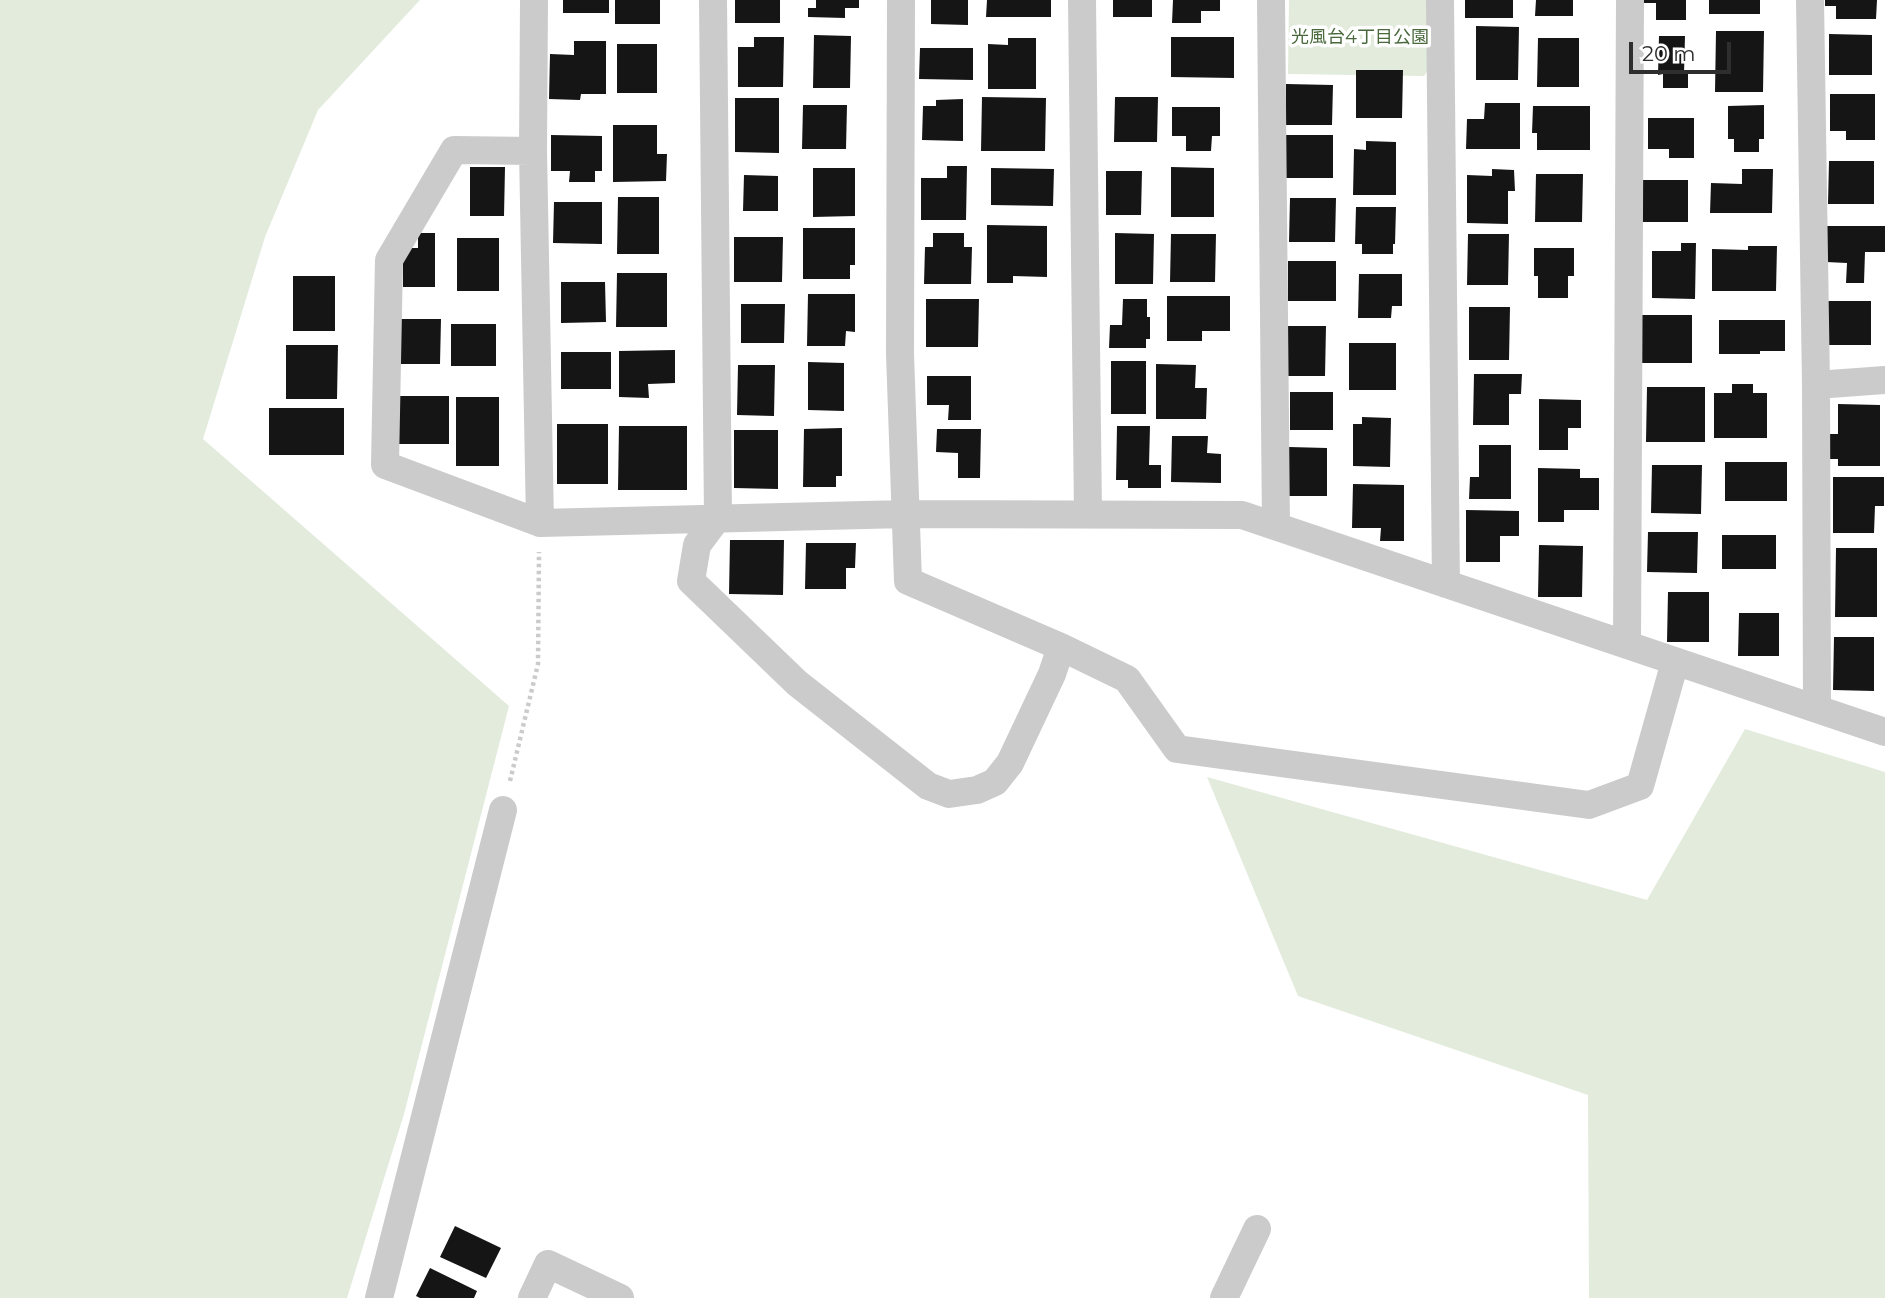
<!DOCTYPE html>
<meta charset="utf-8">
<style>
body{margin:0}
#map{position:relative;width:1885px;height:1298px;overflow:hidden;background:#fff;font-family:Montserrat,sans-serif}
canvas{display:block}
.scale{position:absolute;left:1629px;top:42px;width:102px;height:32px;box-sizing:border-box;border:4px solid #2e2e2e;border-top:0;padding-left:9px;font-size:21px;line-height:24px;white-space:nowrap;color:#2e2e2e;-webkit-text-stroke:5px #fff;paint-order:stroke}
</style>
<div id="map">
<canvas width="1885" height="1298"></canvas>
<div class="scale">20 m</div>
</div>
<script>
const c = document.querySelector('canvas').getContext('2d');
c.lineJoin = 'round';
function fill(path, color) {
  c.fillStyle = color;
  c.fill(path, 'evenodd');
}
function toPath(rows) {
  const path = new Path2D();
  for (const r of rows) {
    path.moveTo(r[0], r[1]);
    for (let i = 2; i < r.length; i += 2) path.lineTo(r[i], r[i + 1]);
  }
  return path;
}
function strokePath(path, color, width, dash) {
  c.strokeStyle = color;
  c.lineWidth = width;
  c.lineCap = dash ? 'butt' : 'round';
  c.setLineDash(dash || []);
  c.stroke(path);
}
function label(font, color, halo, rows, align = 'center') {
  c.font = font + ' Montserrat,"Noto Sans JP",sans-serif';
  c.lineWidth = 7;
  c.setLineDash([]);
  c.textBaseline = 'middle';
  c.strokeStyle = halo;
  c.fillStyle = color;
  for (const [text, x, y, turn = 0] of rows) {
    c.save();
    c.translate(x, y);
    c.rotate((+turn || 0) * Math.PI / 180);
    c.textAlign = isNaN(turn) ? turn : align;
    if (halo) c.strokeText(text, 0, 0);
    c.fillText(text, 0, 0);
    c.restore();
  }
}
const green = toPath([
 [0,0,420,0,318,110,265,237,203,439,509,706,404,1114,347,1298,0,1298],
 [1289,0,1430,0,1432,65,1424,76,1288,74],
 [1745,729,1885,772,1885,1298,1589,1298,1588,1095,1298,996,1207,777,1647,900]
]);
const building = toPath([
 [563,0,609,0,609,13,563,13],
 [615,0,660,0,660,24,615,24],
 [735,0,780,0,780,23,735,23],
 [816,0,859,0,859,8,845,8,845,18,808,17,808,8,816,8],
 [931,0,968,0,968,25,931,24],
 [987,0,1051,0,1051,17,986,17],
 [1113,0,1152,0,1152,17,1113,17],
 [1173,0,1220,0,1220,11,1201,11,1201,23,1172,23],
 [1465,0,1513,0,1513,18,1465,18],
 [1536,0,1573,0,1573,16,1535,16],
 [1642,0,1686,0,1686,20,1656,20,1656,3,1642,3],
 [1709,0,1760,0,1760,14,1709,14],
 [1825,0,1877,0,1876,19,1836,19,1836,6,1825,6],
 [1476,26,1519,27,1518,80,1476,80],
 [1716,31,1764,31,1763,92,1715,92],
 [1829,34,1872,35,1872,75,1829,75],
 [814,35,851,36,850,88,813,88],
 [1659,36,1685,36,1684,74,1688,74,1688,88,1663,88,1663,74,1658,75],
 [754,37,784,37,783,87,738,87,738,47,754,47],
 [1171,37,1234,37,1234,78,1171,77],
 [1008,38,1036,38,1036,89,988,89,988,44,1008,45],
 [1538,38,1579,38,1579,87,1537,87],
 [574,41,606,41,606,94,581,94,580,100,549,99,550,54,574,55],
 [617,44,657,44,657,93,617,93],
 [920,48,973,48,973,80,919,79],
 [1356,70,1403,70,1402,118,1356,118],
 [1286,84,1333,85,1332,125,1286,125],
 [1830,94,1875,94,1875,140,1846,140,1846,131,1830,131],
 [982,97,1046,98,1045,151,981,151],
 [1115,97,1158,97,1157,142,1114,142],
 [735,98,779,98,779,153,735,152],
 [963,99,963,141,922,140,923,106,936,106,936,100],
 [1485,103,1520,103,1520,149,1466,149,1467,119,1484,119],
 [803,105,847,105,846,149,802,149],
 [1764,105,1764,139,1759,139,1759,152,1734,152,1734,139,1728,139,1728,106],
 [1533,106,1590,106,1590,150,1537,150,1537,133,1532,133],
 [1172,107,1220,107,1220,136,1212,136,1211,151,1186,151,1186,136,1172,136],
 [1648,118,1694,118,1694,158,1669,158,1669,149,1648,149],
 [613,125,657,125,657,154,667,154,666,181,613,182],
 [551,135,602,136,602,171,595,171,595,182,569,182,570,171,551,171],
 [1285,135,1333,135,1333,178,1285,178],
 [1366,141,1396,142,1396,195,1353,195,1354,149,1366,150],
 [1829,161,1874,161,1874,204,1828,204],
 [947,166,967,166,966,220,921,220,921,178,947,178],
 [470,167,505,167,504,216,470,216],
 [1171,167,1214,168,1214,217,1171,217],
 [813,168,855,168,855,216,813,217],
 [991,168,1054,169,1053,206,991,205],
 [1492,169,1514,170,1515,191,1508,191,1508,224,1467,223,1467,175,1492,176],
 [1742,169,1773,169,1772,213,1710,213,1711,183,1742,184],
 [1106,171,1142,171,1141,215,1106,215],
 [1536,174,1583,174,1582,222,1535,222],
 [744,175,778,176,778,211,743,211],
 [1642,180,1688,180,1688,222,1641,222],
 [618,197,659,197,659,254,617,254],
 [1290,198,1336,198,1335,242,1289,242],
 [554,202,602,202,602,244,553,243],
 [1356,207,1396,207,1395,244,1393,244,1393,254,1362,254,1362,244,1355,244],
 [987,225,1047,226,1047,277,1013,276,1013,283,987,283],
 [1826,226,1885,226,1885,252,1865,252,1864,283,1846,283,1847,263,1826,262],
 [803,228,855,228,855,265,850,265,850,279,803,279],
 [418,233,435,233,435,287,403,287,403,248,418,248],
 [933,233,964,233,964,247,972,247,971,284,924,284,925,247,933,247],
 [1115,233,1154,234,1153,284,1115,284],
 [1171,234,1216,234,1215,282,1170,282],
 [1468,234,1509,234,1508,285,1467,285],
 [734,237,783,237,782,282,734,282],
 [457,238,499,238,499,291,457,291],
 [1681,243,1696,243,1695,299,1652,298,1652,251,1681,251],
 [1748,246,1777,246,1776,291,1712,291,1712,249,1748,250],
 [1534,248,1574,248,1574,276,1568,276,1568,298,1538,298,1538,276,1534,276],
 [1288,261,1336,261,1336,301,1288,301],
 [617,273,667,273,667,327,616,327],
 [1359,274,1402,274,1402,306,1392,306,1391,318,1358,318],
 [293,276,335,276,335,331,293,331],
 [561,282,605,282,606,322,561,323],
 [808,294,855,294,855,332,846,331,845,346,807,346],
 [1167,296,1230,296,1230,331,1202,331,1202,341,1167,341],
 [926,299,979,299,978,347,926,347],
 [1123,299,1147,299,1147,317,1150,317,1150,339,1146,339,1146,348,1109,348,1110,325,1122,325],
 [1828,301,1871,301,1871,345,1828,345],
 [741,304,785,304,784,343,741,343],
 [1469,307,1510,307,1509,360,1469,360],
 [1641,315,1692,315,1692,363,1641,363],
 [398,319,441,319,440,364,398,364],
 [1719,320,1785,320,1785,351,1760,351,1760,354,1719,354],
 [451,324,496,324,496,366,451,366],
 [1287,326,1326,326,1325,376,1286,376],
 [1349,343,1396,343,1396,390,1349,390],
 [286,345,338,345,337,399,286,399],
 [675,350,675,383,648,384,649,398,619,397,619,351],
 [561,352,611,352,611,389,561,389],
 [1111,361,1146,361,1146,414,1111,414],
 [808,362,844,363,844,411,808,410],
 [1156,364,1196,365,1195,388,1207,388,1206,419,1156,419],
 [738,365,775,365,774,416,737,415],
 [1474,374,1522,374,1521,394,1509,394,1509,425,1473,425],
 [927,376,971,376,971,420,948,420,949,405,927,405],
 [1732,384,1753,384,1753,393,1767,393,1767,438,1714,438,1714,393,1732,393],
 [1647,387,1705,387,1705,442,1646,442],
 [1290,392,1333,392,1333,430,1290,430],
 [399,396,449,396,449,444,399,444],
 [456,397,499,397,499,466,456,466],
 [1539,399,1581,400,1581,428,1568,428,1568,450,1539,450],
 [1838,404,1880,405,1880,466,1838,466,1838,459,1829,459,1830,434,1838,434],
 [269,408,344,408,344,455,269,455],
 [1362,417,1391,418,1390,467,1353,466,1353,424,1362,424],
 [557,424,608,424,608,484,557,484],
 [619,426,687,426,687,490,618,490],
 [1117,426,1150,426,1149,465,1161,465,1161,488,1128,488,1128,480,1116,480],
 [842,428,842,476,836,476,836,487,803,487,804,429],
 [937,429,981,429,980,478,958,478,958,453,936,452],
 [734,430,778,430,778,489,734,488],
 [1172,436,1208,436,1207,453,1221,454,1221,483,1171,482],
 [1479,445,1511,445,1511,499,1469,499,1470,477,1479,477],
 [1289,447,1327,448,1327,496,1288,496],
 [1725,462,1787,462,1787,501,1725,501],
 [1652,465,1702,465,1701,514,1651,513],
 [1538,468,1580,469,1580,478,1599,478,1599,510,1564,510,1564,522,1538,522],
 [1833,477,1884,477,1884,506,1875,506,1874,533,1833,533],
 [1353,484,1404,485,1404,541,1380,541,1381,528,1352,528],
 [1466,510,1519,511,1519,536,1500,536,1500,562,1466,562],
 [1648,532,1698,532,1697,573,1647,572],
 [1722,535,1776,535,1776,569,1722,569],
 [730,540,784,540,783,595,729,594],
 [806,543,856,543,855,568,846,568,846,589,805,589],
 [1539,545,1583,546,1582,597,1538,597],
 [1836,548,1877,548,1877,617,1835,617],
 [1668,592,1709,592,1709,642,1667,642],
 [1739,613,1779,613,1779,656,1738,656],
 [1834,637,1874,637,1874,691,1833,690],
 [455,1226,501,1248,486,1278,440,1257],
 [430,1268,477,1291,474,1298,420,1298,416,1296]
]);
const path = toPath([
 [510,781,538,664,539,552]
]);
const street = toPath([
 [534,0,533,151,540,523],
 [713,0,718,517,697,545,691,581,797,683,928,786,949,794,977,790,995,782,1010,763,1052,674,1061,647],
 [901,0,900,354,908,581,1061,647,1127,679,1177,749,1589,805,1640,786,1675,662],
 [1082,0,1088,514],
 [1271,0,1276,526],
 [1440,0,1446,584],
 [1810,0,1816,385,1817,709],
 [533,151,454,150,389,260,385,465,540,523,905,514,1242,515,1885,732],
 [1816,385,1885,380],
 [1627,645,1630,0],
 [379,1298,503,810],
 [532,1298,548,1264,620,1298],
 [1224,1298,1257,1229]
]);
const parkNames = [
 ["光風台4丁目公園",1360,38]
];
fill(green, '#e2ebdc');
fill(building, '#151515');
strokePath(path, '#cbcbcb', 4.5, [3.5, 3.5]);
strokePath(street, '#cbcbcb', 28);
label('18px', '#49693d', '#fff', parkNames);
</script>
